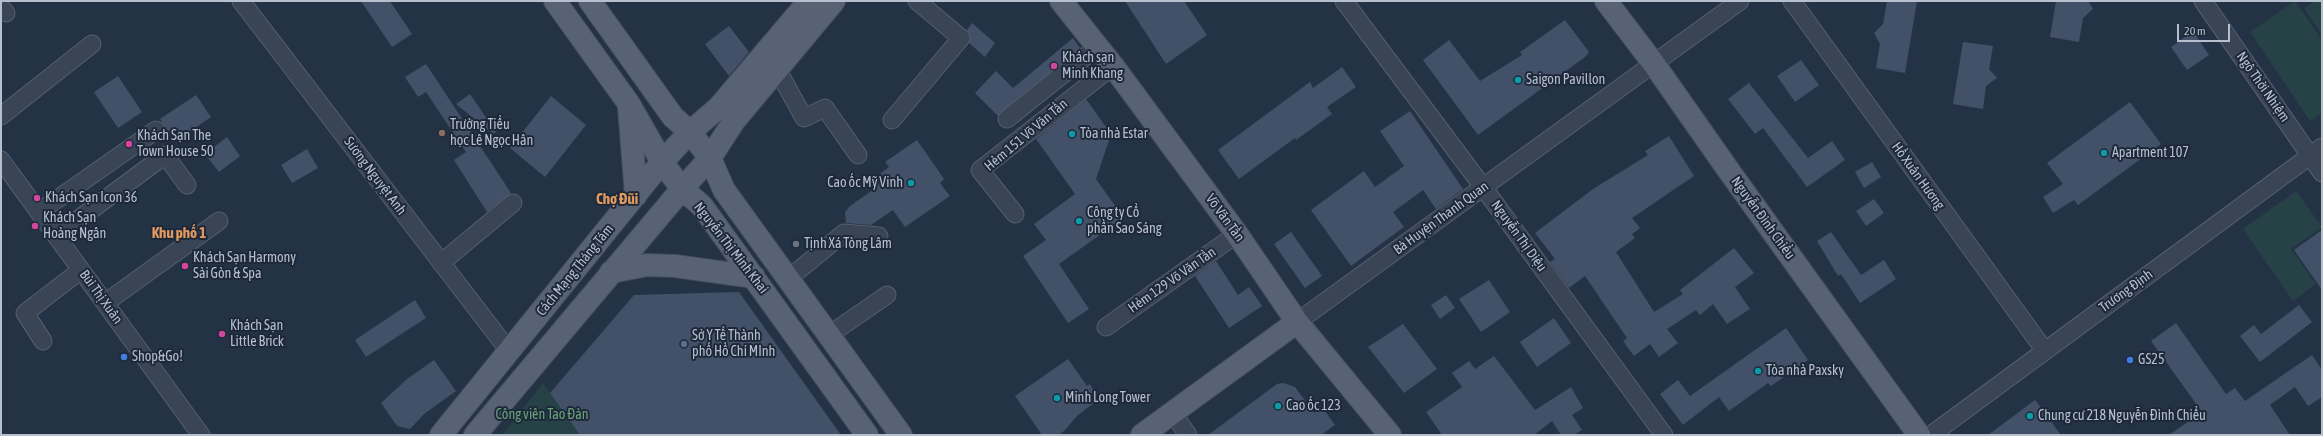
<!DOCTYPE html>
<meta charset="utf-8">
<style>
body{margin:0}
#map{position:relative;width:2323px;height:436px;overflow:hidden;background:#243245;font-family:"Asap Condensed",sans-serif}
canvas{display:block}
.frame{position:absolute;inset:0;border:2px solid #b6bfce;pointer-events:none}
.scale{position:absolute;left:2177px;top:24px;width:53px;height:18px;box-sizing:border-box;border:2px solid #b6bfce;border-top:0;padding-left:5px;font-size:12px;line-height:14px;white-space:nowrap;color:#b6bfce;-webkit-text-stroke:3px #1d293a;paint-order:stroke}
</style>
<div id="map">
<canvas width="2323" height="436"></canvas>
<div class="frame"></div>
<div class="scale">20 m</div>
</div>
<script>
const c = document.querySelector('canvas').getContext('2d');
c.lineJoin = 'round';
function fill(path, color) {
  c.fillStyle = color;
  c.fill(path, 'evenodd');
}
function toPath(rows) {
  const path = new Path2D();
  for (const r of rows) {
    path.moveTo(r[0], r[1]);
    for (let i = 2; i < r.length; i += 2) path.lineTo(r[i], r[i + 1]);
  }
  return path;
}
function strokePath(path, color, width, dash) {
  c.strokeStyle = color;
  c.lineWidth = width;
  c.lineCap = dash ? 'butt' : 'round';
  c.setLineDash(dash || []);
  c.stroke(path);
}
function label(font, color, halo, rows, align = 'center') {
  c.font = font + ' "Asap Condensed",sans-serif';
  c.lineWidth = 4;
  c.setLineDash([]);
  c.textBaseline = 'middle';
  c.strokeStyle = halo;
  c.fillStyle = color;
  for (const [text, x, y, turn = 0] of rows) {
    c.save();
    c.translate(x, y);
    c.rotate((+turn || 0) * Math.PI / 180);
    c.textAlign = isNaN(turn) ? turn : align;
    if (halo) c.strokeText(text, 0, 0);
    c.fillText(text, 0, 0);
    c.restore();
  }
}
const green = toPath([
 [2295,1,2322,40,2322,113,2310,121,2250,32],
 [2315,1,2322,1,2322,35,2304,8],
 [2296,191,2322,227,2291,249,2316,284,2293,301,2243,229],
 [543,383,580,435,502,435]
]);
const building = toPath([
 [361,1,390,1,412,34,392,47],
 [1125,1,1184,1,1207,35,1166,64],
 [1887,1,1917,1,1905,73,1876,68,1880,44,1874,33,1883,24],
 [2056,1,2088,1,2093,9,2083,18,2079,42,2050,37],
 [1565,20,1589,52,1585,57,1478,135,1423,60,1449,40,1480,81,1522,55,1520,52],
 [972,23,995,43,985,57,969,43,970,35,967,30],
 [729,26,749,52,729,76,705,44],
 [2193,31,2209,55,2187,70,2171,47],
 [1073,38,1080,48,998,116,975,93,996,71,1013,88],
 [1963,42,1993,46,1989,69,1997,78,1986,86,1983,109,1953,104],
 [1801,60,1819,85,1795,102,1777,76],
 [426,64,511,193,487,212,454,160,466,152,426,92,418,97,405,77],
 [1342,67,1356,87,1327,107,1332,114,1296,140,1295,138,1239,179,1218,150,1310,82,1313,88],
 [118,76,142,112,118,128,94,92],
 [1749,83,1808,158,1832,141,1845,160,1807,187,1763,128,1755,134,1728,99],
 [470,94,496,132,493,134,456,104],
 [196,95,211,117,175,142,160,119],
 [551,96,586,125,545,177,510,148],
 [1086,99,1111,134,1096,179,1121,214,1121,220,1059,264,1089,309,1068,323,1023,256,1046,240,1034,224,1075,194,1036,139],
 [2130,102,2161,144,2078,205,2074,200,2053,213,2043,197,2063,184,2047,163],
 [1410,111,1463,189,1436,209,1423,190,1393,212,1404,227,1351,266,1311,210,1364,171,1375,187,1404,166,1380,131],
 [1669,136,1694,176,1632,218,1640,228,1632,234,1635,238,1616,252,1654,312,1683,294,1680,290,1734,248,1754,273,1735,287,1750,309,1727,324,1713,304,1700,315,1696,310,1667,329,1678,343,1659,357,1650,344,1634,356,1623,341,1627,338,1585,276,1569,288,1550,262,1555,259,1535,233,1593,189,1648,155,1645,151],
 [227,137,240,156,219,172,205,154],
 [917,140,944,179,940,183,950,196,905,227,893,210,871,225,846,223,845,212,850,206,877,187,872,180,889,167,885,162],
 [307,149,318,168,292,183,281,165],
 [1872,162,1881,177,1864,188,1855,172],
 [1874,199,1884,213,1866,226,1856,211],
 [2322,230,2322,290,2294,250],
 [1291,232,1322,276,1305,288,1274,244],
 [1831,232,1861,275,1884,260,1896,279,1860,303,1841,274,1838,276,1817,241],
 [1216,261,1238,295,1249,287,1262,306,1229,328,1195,276],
 [1489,280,1510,312,1481,332,1459,299],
 [739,292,841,435,580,435,550,393,634,295],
 [1446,295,1455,308,1440,319,1431,305],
 [415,300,426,318,366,357,355,340],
 [2299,305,2312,322,2260,362,2240,336,2254,325,2261,334],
 [1554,318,1571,343,1537,367,1520,342],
 [2176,323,2226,394,2235,388,2245,401,2312,355,2322,370,2322,397,2308,406,2295,387,2270,405,2290,435,2169,435,2202,412,2151,341],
 [1403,324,1437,369,1404,393,1368,347],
 [1786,328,1808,360,1771,386,1768,383,1729,411,1719,397,1683,425,1660,394,1678,380,1690,396],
 [1494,356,1535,410,1571,387,1583,408,1572,415,1582,430,1574,435,1561,435,1552,421,1534,435,1442,435,1426,412,1462,387,1452,373,1469,361,1475,369],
 [1068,359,1087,386,1090,384,1098,400,1078,415,1064,431,1058,435,1042,435,1015,396],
 [434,360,456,391,424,414,410,429,397,426,381,403,407,379],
 [1283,383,1295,387,1314,413,1322,407,1335,425,1321,435,1208,435,1277,384],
 [2035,400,2061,435,1988,435]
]);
const minor = toPath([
 [241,1,509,351],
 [1344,1,1483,187,1664,435],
 [1792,1,2045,351],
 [2203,1,2322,173],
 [1,8,6,13],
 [777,69,804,118,825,108,858,155],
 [1,116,92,44],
 [1007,119,1097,47],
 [892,120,961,38,917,1],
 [1,160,201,435],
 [39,212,156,130],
 [1015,214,980,170,1113,66],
 [56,236,165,155,187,185],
 [441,263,513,203],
 [788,279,844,233,879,236],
 [105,303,219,221],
 [1297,322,1740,1],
 [1106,327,1237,234],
 [829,335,887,295],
 [43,341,25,313,81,270],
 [1173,413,1188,435],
 [1931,435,2322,147]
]);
const major = toPath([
 [555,1,629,104,662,162,682,189,702,206,867,435],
 [590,1,673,117,690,132,710,158,724,190,901,435],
 [1061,1,1113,66,1237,234,1297,322,1390,435],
 [1606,1,1654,64,1729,171,1919,435],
 [629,107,636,195],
 [611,272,647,265,675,266,754,277],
 [441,435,662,162,690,132,719,107,809,1],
 [475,435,682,189,710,158,734,121,834,1],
 [1142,435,1297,322]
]);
const markers = [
 [1054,66,4,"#d1479c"],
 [1518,80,4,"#0f9aa8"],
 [442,133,4,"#8d6e63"],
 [1072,134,4,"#0f9aa8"],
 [129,144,4,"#d1479c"],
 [2104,153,4,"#0f9aa8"],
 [911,183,4,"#0f9aa8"],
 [37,198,4,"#d1479c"],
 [1079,221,4,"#0f9aa8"],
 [35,226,4,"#d1479c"],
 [796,244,4,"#6b7280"],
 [185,266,4,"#d1479c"],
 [222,334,4,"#d1479c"],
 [684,344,4,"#5c6f8a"],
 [124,357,4,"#3f7fe0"],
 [2130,360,4,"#3f7fe0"],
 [1758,371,4,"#0f9aa8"],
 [1057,398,4,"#0f9aa8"],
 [1278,406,4,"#0f9aa8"],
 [2030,416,4,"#0f9aa8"]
];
const poiNames = [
 ["Khách sạn",1062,58],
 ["Minh Khang",1062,74],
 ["Saigon Pavillon",1526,80],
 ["Trường Tiểu",450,125],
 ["học Lê Ngọc Hân",450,141],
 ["Tòa nhà Estar",1080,134],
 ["Khách Sạn The",137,136],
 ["Town House 50",137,152],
 ["Apartment 107",2112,153],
 ["Cao ốc Mỹ Vinh",903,183,"right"],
 ["Khách Sạn Icon 36",45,198],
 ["Công ty Cổ",1087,213],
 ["phần Sao Sáng",1087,229],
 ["Khách Sạn",43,218],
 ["Hoàng Ngân",43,234],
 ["Tịnh Xá Tòng Lâm",804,244],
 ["Khách Sạn Harmony",193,258],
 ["Sài Gòn & Spa",193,274],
 ["Khách Sạn",230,326],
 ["Little Brick",230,342],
 ["Sở Y Tế Thành",692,336],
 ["phố Hồ Chí MInh",692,352],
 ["Shop&Go!",132,357],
 ["GS25",2138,360],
 ["Tòa nhà Paxsky",1766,371],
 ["Minh Long Tower",1065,398],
 ["Cao ốc 123",1286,406],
 ["Chung cư 218 Nguyễn Đình Chiểu",2038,416]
];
const streetNames = [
 ["Ngô Thời Nhiệm",2263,87,55],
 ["Hẻm 151 Võ Văn Tần",1026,135,-40],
 ["Sương Nguyệt Anh",375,176,53],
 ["Hồ Xuân Hương",1918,176,54],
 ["Võ Văn Tần",1225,218,54],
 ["Bà Huyện Thanh Quan",1441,218,-36],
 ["Nguyễn Đình Chiểu",1763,218,54],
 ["Nguyễn Thị Diệu",1519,236,54],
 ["Nguyễn Thị Minh Khai",731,248,52],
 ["Cách Mạng Tháng Tám",575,270,-51],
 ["Hẻm 129 Võ Văn Tần",1172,280,-35],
 ["Trương Định",2126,291,-36],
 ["Bùi Thị Xuân",101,297,54]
];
const parkNames = [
 ["Công viên Tao Đàn",542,415]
];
const neighbourhoodNames = [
 ["Chợ Đũi",617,199],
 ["Khu phố 1",179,233]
];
fill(green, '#264246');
fill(building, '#435168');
strokePath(minor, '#545f6f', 19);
strokePath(major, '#424d5e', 24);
strokePath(minor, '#394455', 17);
strokePath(major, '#576375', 22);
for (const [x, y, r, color] of markers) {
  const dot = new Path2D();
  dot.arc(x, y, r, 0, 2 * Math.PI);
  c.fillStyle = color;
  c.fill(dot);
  strokePath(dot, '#1d293a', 1.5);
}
label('14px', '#b6bfce', '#1d293a', poiNames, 'left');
label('14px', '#b6bfce', '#1d293a', streetNames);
label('14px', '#6ba279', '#1d293a', parkNames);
label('bold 15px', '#e19a5e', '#1d293a', neighbourhoodNames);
</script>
